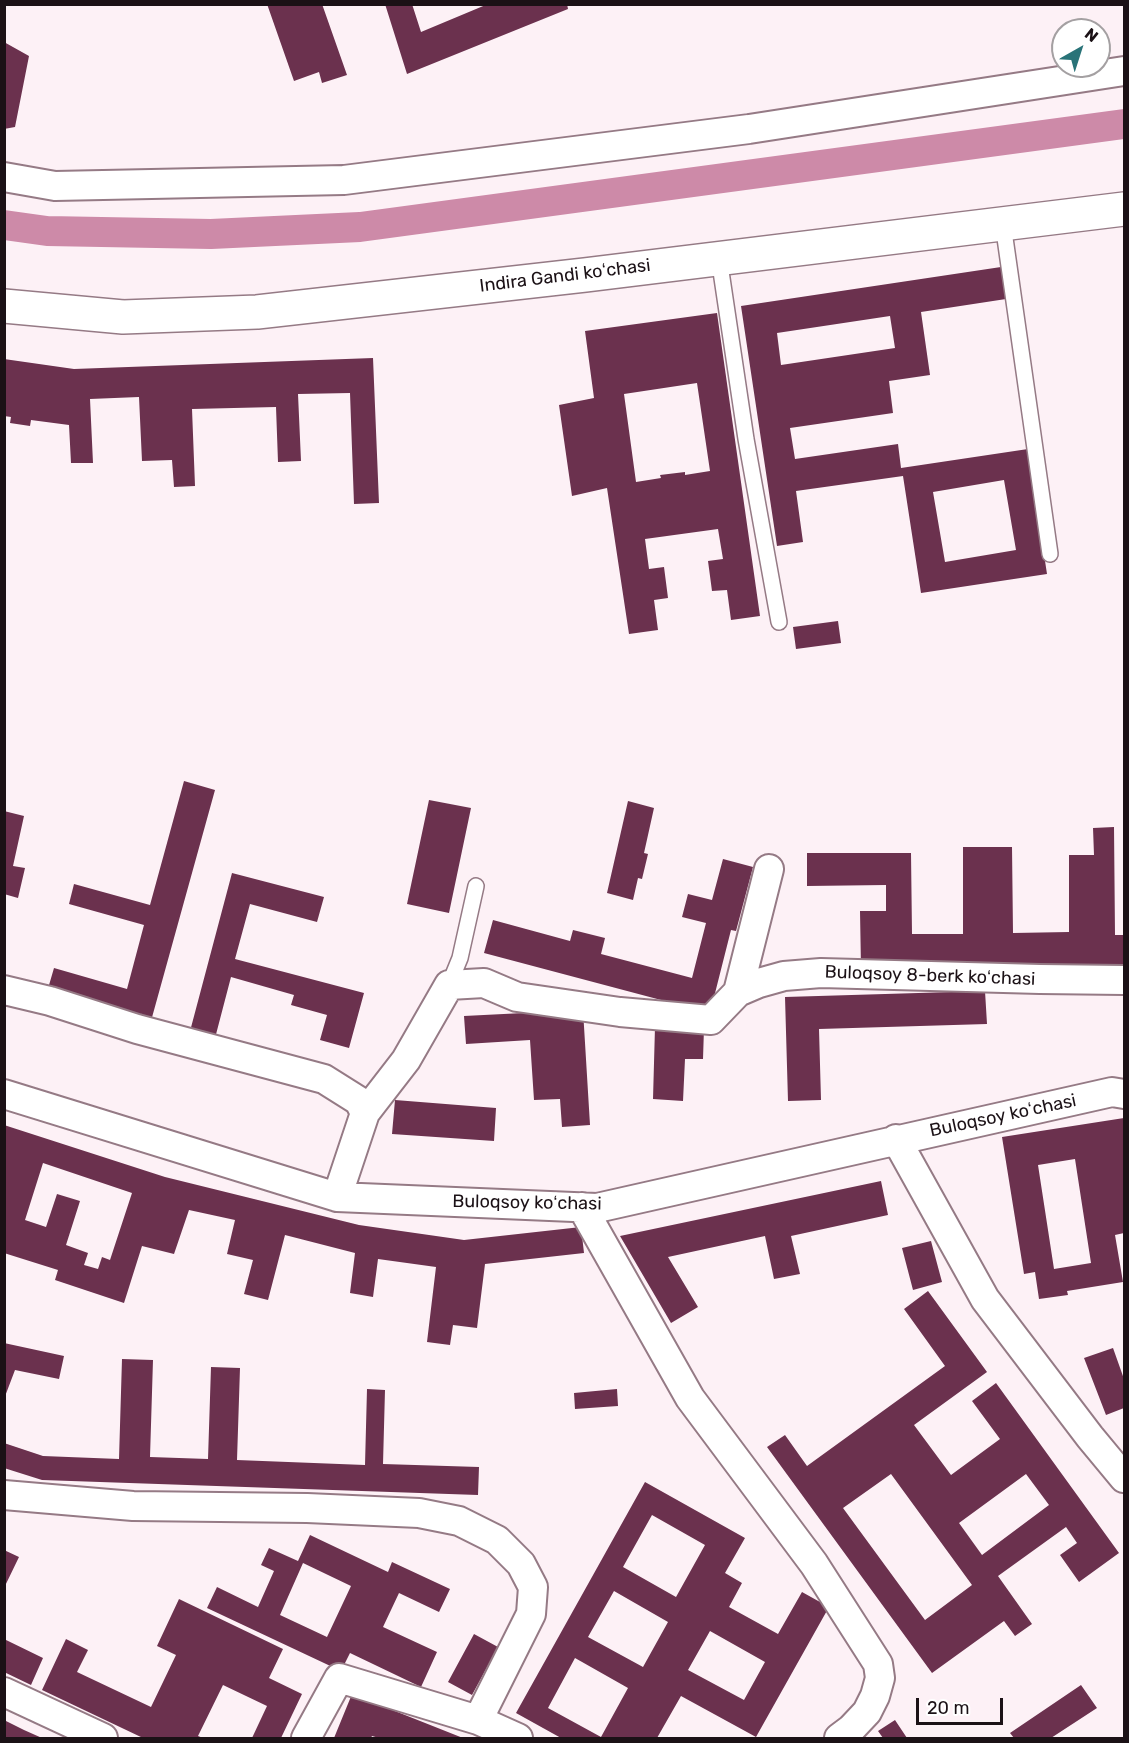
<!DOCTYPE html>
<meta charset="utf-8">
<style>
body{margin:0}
#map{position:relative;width:1129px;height:1743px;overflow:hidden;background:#fdf1f6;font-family:Rubik,sans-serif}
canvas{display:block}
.frame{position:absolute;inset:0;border:6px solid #1b1116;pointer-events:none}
.north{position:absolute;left:1051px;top:18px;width:60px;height:60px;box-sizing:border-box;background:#fff;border:2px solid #a4a0a2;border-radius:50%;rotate:39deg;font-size:16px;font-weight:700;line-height:24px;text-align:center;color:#1b1116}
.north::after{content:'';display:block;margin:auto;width:21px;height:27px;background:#297378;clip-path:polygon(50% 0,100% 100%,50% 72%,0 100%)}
.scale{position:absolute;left:916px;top:1698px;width:87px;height:27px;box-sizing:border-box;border:3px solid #1b1116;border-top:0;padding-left:8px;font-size:18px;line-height:21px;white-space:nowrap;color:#1b1116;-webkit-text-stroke:4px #fff;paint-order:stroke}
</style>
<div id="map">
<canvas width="1129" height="1743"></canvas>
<div class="frame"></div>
<div class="north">N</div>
<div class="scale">20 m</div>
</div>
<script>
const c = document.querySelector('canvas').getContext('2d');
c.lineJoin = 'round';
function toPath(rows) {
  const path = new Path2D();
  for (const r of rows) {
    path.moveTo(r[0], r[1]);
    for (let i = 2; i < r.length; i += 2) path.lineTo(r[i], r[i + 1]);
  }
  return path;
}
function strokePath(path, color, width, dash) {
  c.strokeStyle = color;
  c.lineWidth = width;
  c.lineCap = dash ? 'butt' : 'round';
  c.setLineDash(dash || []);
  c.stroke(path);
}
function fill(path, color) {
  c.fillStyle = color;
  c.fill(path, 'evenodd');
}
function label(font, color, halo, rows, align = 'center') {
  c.font = font + ' Rubik,sans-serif';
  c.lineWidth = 6;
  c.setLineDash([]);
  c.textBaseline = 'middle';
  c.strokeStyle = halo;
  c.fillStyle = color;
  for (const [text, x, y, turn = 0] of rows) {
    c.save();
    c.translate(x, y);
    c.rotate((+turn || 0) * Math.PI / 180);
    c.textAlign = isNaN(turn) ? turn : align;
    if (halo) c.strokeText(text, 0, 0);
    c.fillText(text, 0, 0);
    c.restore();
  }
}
const canal = toPath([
 [4,225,47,231,211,234,360,227,1124,124]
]);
const building = toPath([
 [267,4,322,4,347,75,322,83,319,72,294,81],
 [385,4,412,4,421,32,488,4,567,4,568,9,407,74],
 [4,42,29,56,15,127,4,129],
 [1001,267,1006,299,921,312,930,375,889,381,893,413,790,428,795,459,898,444,901,468,1028,449,1047,574,921,593,903,476,796,491,803,542,777,546,741,306],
 [890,316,895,348,781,365,777,333],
 [1004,480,1016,550,945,562,933,492],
 [717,313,760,616,731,620,727,590,712,591,708,561,723,559,718,529,645,539,649,569,664,567,668,598,654,600,658,630,629,634,607,488,572,496,559,405,594,398,585,331],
 [697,383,710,471,685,475,685,472,660,475,661,478,636,482,624,394],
 [373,358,379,503,354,504,350,393,298,394,301,461,278,462,276,407,192,409,195,486,174,487,172,460,142,461,139,397,90,399,93,463,71,463,69,425,31,420,30,426,10,423,11,417,4,416,4,359,74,369],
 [838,621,841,643,796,649,793,627],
 [184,781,215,790,151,1021,47,992,54,968,127,989,144,925,69,904,74,884,150,905],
 [429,800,471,808,449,913,407,904],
 [628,801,654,808,644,853,648,854,642,879,638,878,633,900,607,893],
 [4,811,24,816,13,866,25,868,18,898,4,894],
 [1114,827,1115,935,1124,935,1124,966,861,968,860,911,886,911,886,885,807,886,807,853,911,853,912,934,963,934,963,847,1012,847,1013,933,1069,932,1069,855,1094,855,1093,828],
 [723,859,753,867,736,931,731,930,710,1013,484,953,493,920,570,941,573,930,605,938,601,954,692,978,706,923,682,917,688,894,712,900],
 [232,873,324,897,317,922,250,904,235,959,364,993,349,1048,320,1040,327,1015,291,1005,294,995,231,977,214,1042,189,1035],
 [985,991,987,1024,819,1029,821,1100,788,1101,785,997],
 [583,1010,590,1125,562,1127,560,1099,534,1100,530,1040,466,1044,464,1016],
 [655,1027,704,1028,703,1059,685,1059,683,1101,653,1099],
 [395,1100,496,1108,494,1141,392,1134],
 [1124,1118,1124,1233,1115,1235,1123,1282,1067,1291,1068,1295,1039,1299,1035,1272,1024,1274,1002,1137],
 [1075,1159,1091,1263,1054,1269,1038,1165],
 [4,1125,165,1177,359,1225,464,1240,581,1227,584,1253,485,1264,477,1328,453,1325,450,1345,427,1342,436,1267,378,1259,373,1297,350,1293,355,1253,285,1235,268,1300,244,1294,253,1260,227,1254,235,1220,189,1210,174,1254,142,1246,124,1303,55,1280,58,1270,4,1253],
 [43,1163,132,1193,110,1260,102,1257,98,1269,84,1265,88,1253,66,1245,80,1201,57,1194,46,1227,25,1220],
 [881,1181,888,1215,791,1236,800,1274,774,1279,765,1236,668,1257,698,1307,671,1323,620,1236],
 [931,1241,942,1282,913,1290,902,1248],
 [928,1291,987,1372,914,1425,951,1475,1000,1439,972,1401,996,1383,1119,1553,1079,1582,1060,1555,1077,1543,1066,1527,998,1576,1032,1624,1015,1636,1004,1621,932,1673,767,1447,785,1435,807,1466,945,1366,904,1309],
 [891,1474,972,1585,925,1620,843,1508],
 [1026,1474,1049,1505,982,1555,959,1523],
 [4,1343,64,1356,59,1379,15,1370,4,1399],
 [1113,1348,1124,1379,1124,1408,1106,1415,1084,1358],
 [122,1359,153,1360,150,1457,208,1459,211,1367,240,1368,237,1460,365,1465,367,1389,385,1390,383,1464,479,1467,478,1495,42,1480,4,1468,4,1443,43,1456,119,1459],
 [617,1389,618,1406,575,1409,574,1393],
 [645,1482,745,1538,725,1573,742,1583,729,1607,778,1634,802,1592,829,1607,756,1737,681,1696,657,1738,561,1738,516,1713],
 [652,1515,705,1545,676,1597,623,1567],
 [614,1591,668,1622,643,1667,588,1637],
 [710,1631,765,1662,744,1700,688,1670],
 [575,1658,628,1688,601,1737,548,1708],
 [310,1535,388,1572,392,1562,450,1589,439,1612,399,1593,383,1627,437,1652,421,1687,350,1653,341,1671,207,1608,217,1587,258,1607,274,1571,261,1565,269,1548,298,1561],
 [303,1563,351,1586,327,1637,280,1615],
 [4,1550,19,1557,4,1588],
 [179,1599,283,1649,269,1678,302,1694,281,1738,252,1738,267,1706,223,1685,198,1736,203,1738,143,1738,42,1690,66,1639,88,1650,77,1672,151,1707,176,1655,157,1646],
 [474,1634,498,1647,472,1695,448,1682],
 [4,1639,43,1658,31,1685,4,1672],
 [1081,1685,1097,1708,1051,1738,1014,1738,1010,1733],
 [352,1694,463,1738,379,1738,372,1736,371,1738,334,1738],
 [4,1720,24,1730,42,1738,4,1738],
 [895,1720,907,1738,883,1738,878,1731]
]);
const service = toPath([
 [1003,224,1050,554],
 [719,258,746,439,779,622],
 [449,985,460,958,476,886]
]);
const minor = toPath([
 [4,177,55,186,344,180,749,129,1124,71],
 [4,990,50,1001,137,1029,324,1079,359,1101,365,1113,337,1197],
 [738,992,769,869],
 [4,1094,337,1197,597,1208,1112,1092,1124,1094],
 [365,1113,406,1060,449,985,484,983,517,997,620,1012,711,1020,738,992,759,983,784,976,821,973,1040,979,1124,980],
 [896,1139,985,1299,1090,1437,1124,1478],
 [582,1207,690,1398,814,1564,878,1664,880,1678,875,1696,867,1712,851,1729,839,1738],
 [4,1495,133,1506,307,1508,419,1513,459,1521,497,1540,521,1564,533,1587,531,1614,478,1720],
 [4,1692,103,1738],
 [306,1738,339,1678,478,1720,518,1738]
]);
const tertiary = toPath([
 [4,306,123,317,257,312,585,275,1124,209]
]);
const streetNames = [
 ["Indira Gandi koʻchasi",565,276,-7],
 ["Buloqsoy 8-berk koʻchasi",930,976,2],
 ["Buloqsoy koʻchasi",1003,1116,-12],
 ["Buloqsoy koʻchasi",527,1203,1]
];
strokePath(canal, '#cd8aa8', 30);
fill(building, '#6b314e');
strokePath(service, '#957a85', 18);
strokePath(minor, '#957a85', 32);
strokePath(tertiary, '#957a85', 36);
strokePath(service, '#fff', 15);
strokePath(minor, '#fff', 28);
strokePath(tertiary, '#fff', 33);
label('18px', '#1b1116', '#fff', streetNames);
</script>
